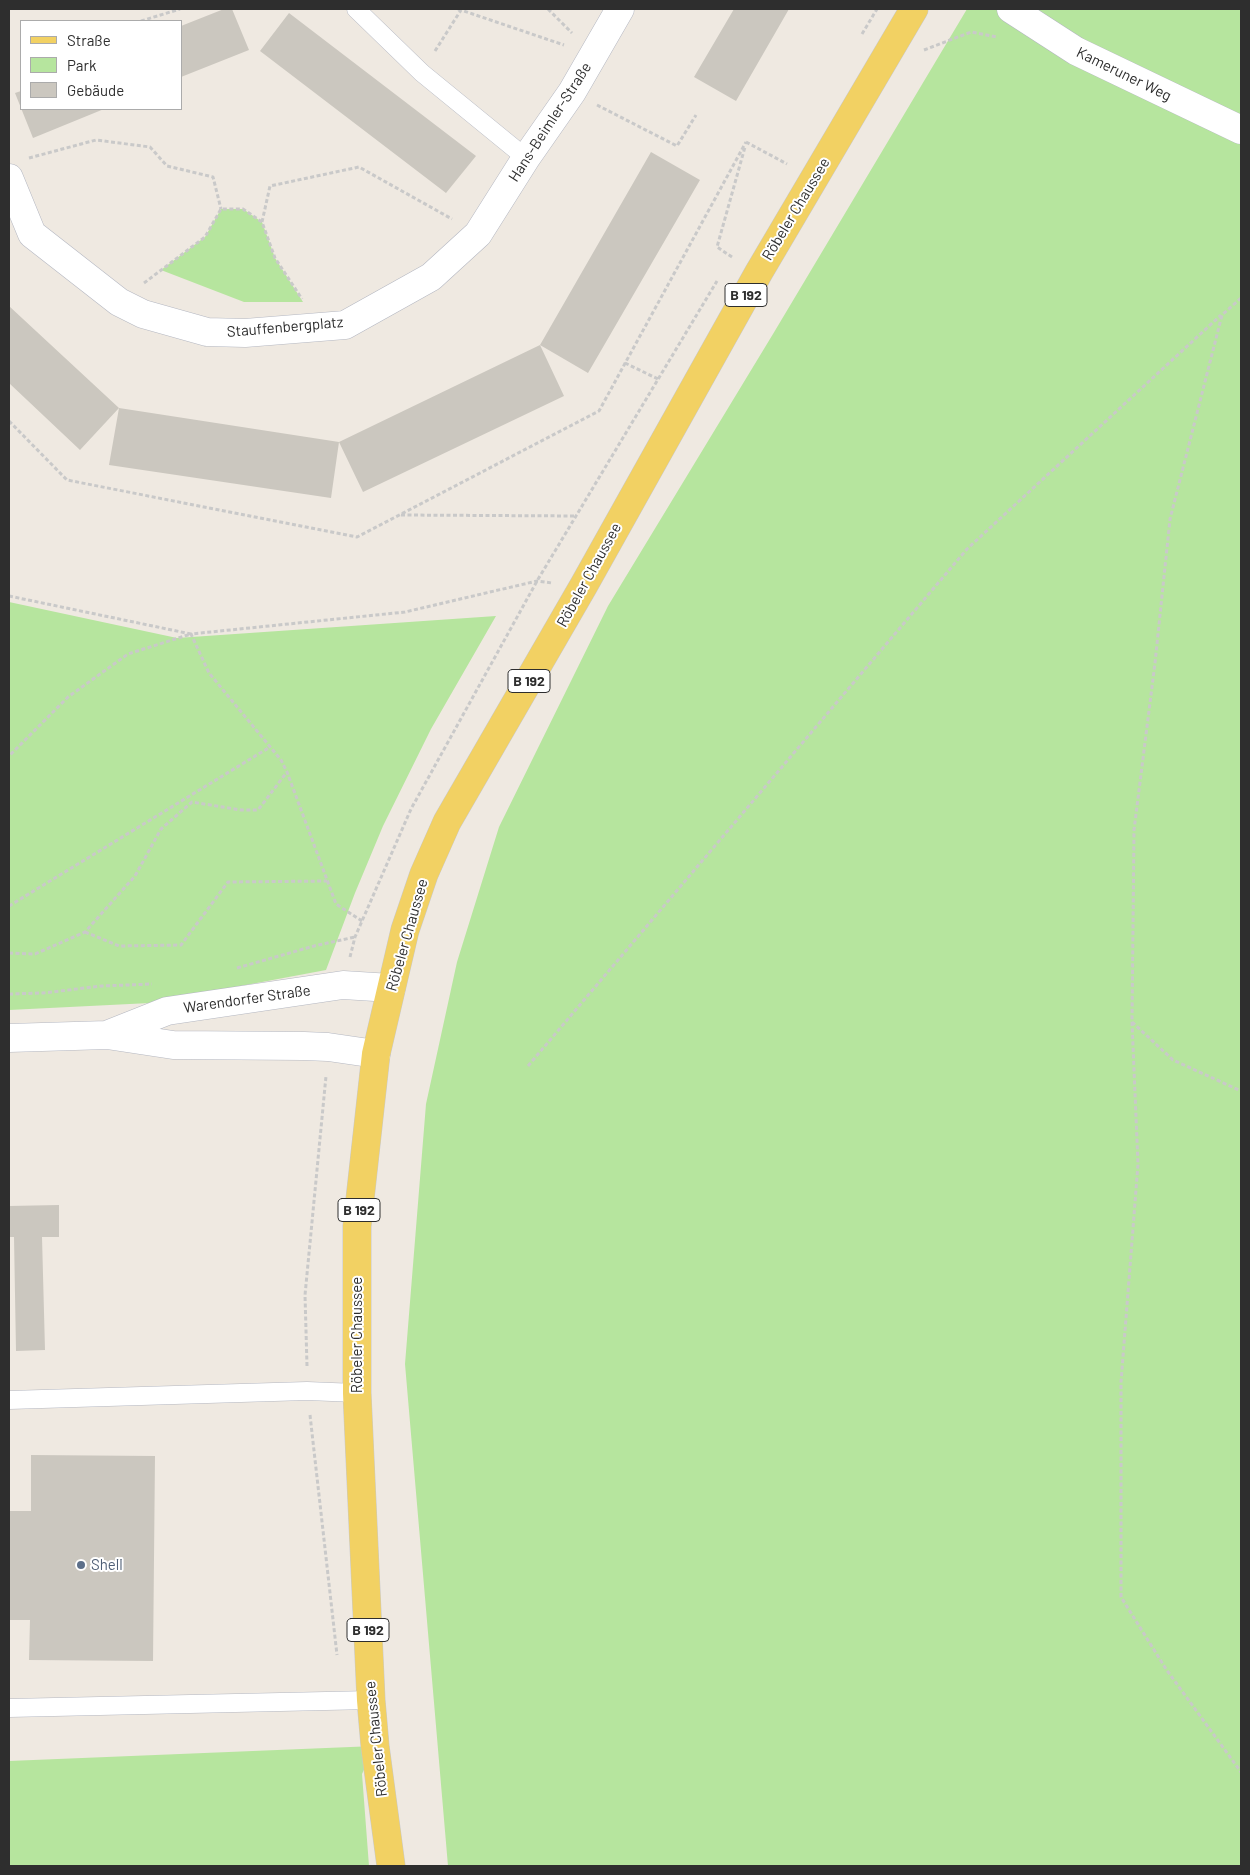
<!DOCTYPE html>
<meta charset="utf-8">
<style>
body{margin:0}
#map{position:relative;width:1250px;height:1875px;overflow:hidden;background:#efe9e1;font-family:Barlow,sans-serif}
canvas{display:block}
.frame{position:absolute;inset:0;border:10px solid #2e2e2e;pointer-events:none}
.legend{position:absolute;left:20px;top:20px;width:162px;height:90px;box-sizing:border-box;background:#fff;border:1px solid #ababab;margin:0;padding:6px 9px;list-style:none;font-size:15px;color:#2e2e2e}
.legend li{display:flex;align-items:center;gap:10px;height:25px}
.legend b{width:25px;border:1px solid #ababab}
</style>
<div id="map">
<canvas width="1250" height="1875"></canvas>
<div class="frame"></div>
<ul class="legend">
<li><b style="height:6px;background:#f2d163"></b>Straße</li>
<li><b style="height:14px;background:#b6e59e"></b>Park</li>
<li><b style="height:14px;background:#cbc7bf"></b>Gebäude</li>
</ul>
</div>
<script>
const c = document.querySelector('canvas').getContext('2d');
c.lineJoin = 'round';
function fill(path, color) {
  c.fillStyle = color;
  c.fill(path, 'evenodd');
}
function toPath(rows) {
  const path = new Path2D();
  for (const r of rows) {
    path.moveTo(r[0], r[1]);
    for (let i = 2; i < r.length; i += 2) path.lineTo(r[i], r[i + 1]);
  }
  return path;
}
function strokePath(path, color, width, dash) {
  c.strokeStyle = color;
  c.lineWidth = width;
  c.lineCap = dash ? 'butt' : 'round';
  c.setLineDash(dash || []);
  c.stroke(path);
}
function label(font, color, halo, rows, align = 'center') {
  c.font = font + ' Barlow,sans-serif';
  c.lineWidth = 4;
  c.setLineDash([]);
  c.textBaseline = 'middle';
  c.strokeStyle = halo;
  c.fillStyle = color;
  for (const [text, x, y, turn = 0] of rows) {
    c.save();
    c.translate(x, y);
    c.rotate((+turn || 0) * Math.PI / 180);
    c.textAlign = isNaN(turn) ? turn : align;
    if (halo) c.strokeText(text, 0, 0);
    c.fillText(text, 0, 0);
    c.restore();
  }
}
const green = toPath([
 [967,9,1241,9,1241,1866,448,1866,405,1364,426,1104,457,962,499,827,608,606,773,334],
 [221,209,243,209,262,222,275,258,303,302,244,302,161,270,205,237],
 [9,602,177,638,496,616,431,729,383,826,355,893,326,970,150,1003,9,1010],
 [375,1746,362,1774,369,1866,9,1866,9,1761]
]);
const building = toPath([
 [224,9,232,9,249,50,181,77,181,26],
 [734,9,789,9,736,101,694,77],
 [289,13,476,156,446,193,260,51],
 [21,91,21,109,104,109,33,138,15,93],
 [651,152,700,180,588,373,540,345],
 [9,306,119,408,80,450,9,383],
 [540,345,564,396,363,492,339,442],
 [119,408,339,442,331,498,109,465],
 [59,1205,59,1237,42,1237,45,1350,16,1351,14,1237,9,1237,9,1206],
 [31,1455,155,1456,153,1661,29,1660,30,1620,9,1620,9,1511,31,1511]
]);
const path = toPath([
 [458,9,564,45],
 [548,9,572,33],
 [141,21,180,9],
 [862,34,877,9],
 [924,50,971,32,997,37],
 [435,51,461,10],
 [597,105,677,146,696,115],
 [746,142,787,164],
 [29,158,96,140,150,147,167,166,213,177,221,209],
 [262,222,270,186,359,167,452,219],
 [732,257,717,247,745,147],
 [144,283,205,237,221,209,243,209,262,222,275,258,302,299],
 [1241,298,1222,315,1170,519,1155,663,1134,830,1132,1022,1138,1164,1121,1382,1121,1597,1166,1669,1241,1772],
 [625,363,658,379],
 [9,421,67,480,357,537,599,411,746,142],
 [401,515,577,516],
 [9,596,191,634,128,654,68,697,9,756],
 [9,906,270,747],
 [362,921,336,904,287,772,281,760,209,673,191,634,405,612,537,581,552,583],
 [85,932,119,946,181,945,228,882,327,881],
 [9,953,35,954,85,932,135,876,161,829,192,802,241,810,258,810,287,772],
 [350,957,355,937,411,809,537,581,717,281],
 [237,968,314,946,355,937],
 [9,994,43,993,102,986,152,984],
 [1132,1022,1173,1060,1241,1091],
 [528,1066,967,549,1221,315],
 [307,1366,305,1295,326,1076],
 [310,1415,337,1655]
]);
const service = toPath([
 [356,9,422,73,526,158],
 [9,1400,307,1391,357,1393],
 [9,1708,371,1700]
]);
const minor = toPath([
 [1011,9,1076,51,1241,130],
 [9,178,32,234,119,302,143,314,207,332,245,333,345,325,431,277,478,234,526,158,572,92,620,9]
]);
const secondary = toPath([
 [109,1034,167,1011,343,985,391,988],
 [9,1038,107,1035,173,1045,304,1046,328,1047,376,1054]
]);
const primary = toPath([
 [391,1866,375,1746,371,1700,357,1393,357,1226,376,1054,405,930,424,874,447,822,584,585,759,272,914,9]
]);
const markers = [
 [81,1565,5,"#5c6f8a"]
];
const shields = [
 [746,295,42],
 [529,681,42],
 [359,1210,42],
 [368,1630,42]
];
const shieldNames = [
 ["B 192",746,295],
 ["B 192",529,681],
 ["B 192",359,1210],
 ["B 192",368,1630]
];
const streetNames = [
 ["Kameruner Weg",1124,74,26],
 ["Hans-Beimler-Straße",550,122,-57],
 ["Röbeler Chaussee",796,209,-59],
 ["Stauffenbergplatz",285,327,-5],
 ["Röbeler Chaussee",589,575,-61],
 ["Röbeler Chaussee",407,935,-74],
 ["Warendorfer Straße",247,999,-8],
 ["Röbeler Chaussee",357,1335,-90],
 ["Röbeler Chaussee",376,1739,-96]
];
const serviceNames = [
 ["Shell",91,1565]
];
fill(green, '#b6e59e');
fill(building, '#cbc7bf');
strokePath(service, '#b4b7c1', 19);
strokePath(minor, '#b4b7c1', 29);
strokePath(secondary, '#b4b7c1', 29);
strokePath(primary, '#c9c9c9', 29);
strokePath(path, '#c9c9c9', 3, [4, 2.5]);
strokePath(service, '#fff', 18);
strokePath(minor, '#fff', 28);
strokePath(secondary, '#fff', 28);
strokePath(primary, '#f2d163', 28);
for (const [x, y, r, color] of markers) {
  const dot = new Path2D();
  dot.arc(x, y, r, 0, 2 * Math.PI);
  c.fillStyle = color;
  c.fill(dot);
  strokePath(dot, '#fff', 2);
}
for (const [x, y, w] of shields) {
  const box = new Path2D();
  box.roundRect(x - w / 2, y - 11.5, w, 23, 4);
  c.fillStyle = '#fff';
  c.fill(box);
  strokePath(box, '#2e2e2e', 1);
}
label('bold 14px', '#2e2e2e', null, shieldNames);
label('15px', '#2e2e2e', '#fff', streetNames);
label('15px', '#4e5e75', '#fff', serviceNames, 'left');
</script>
